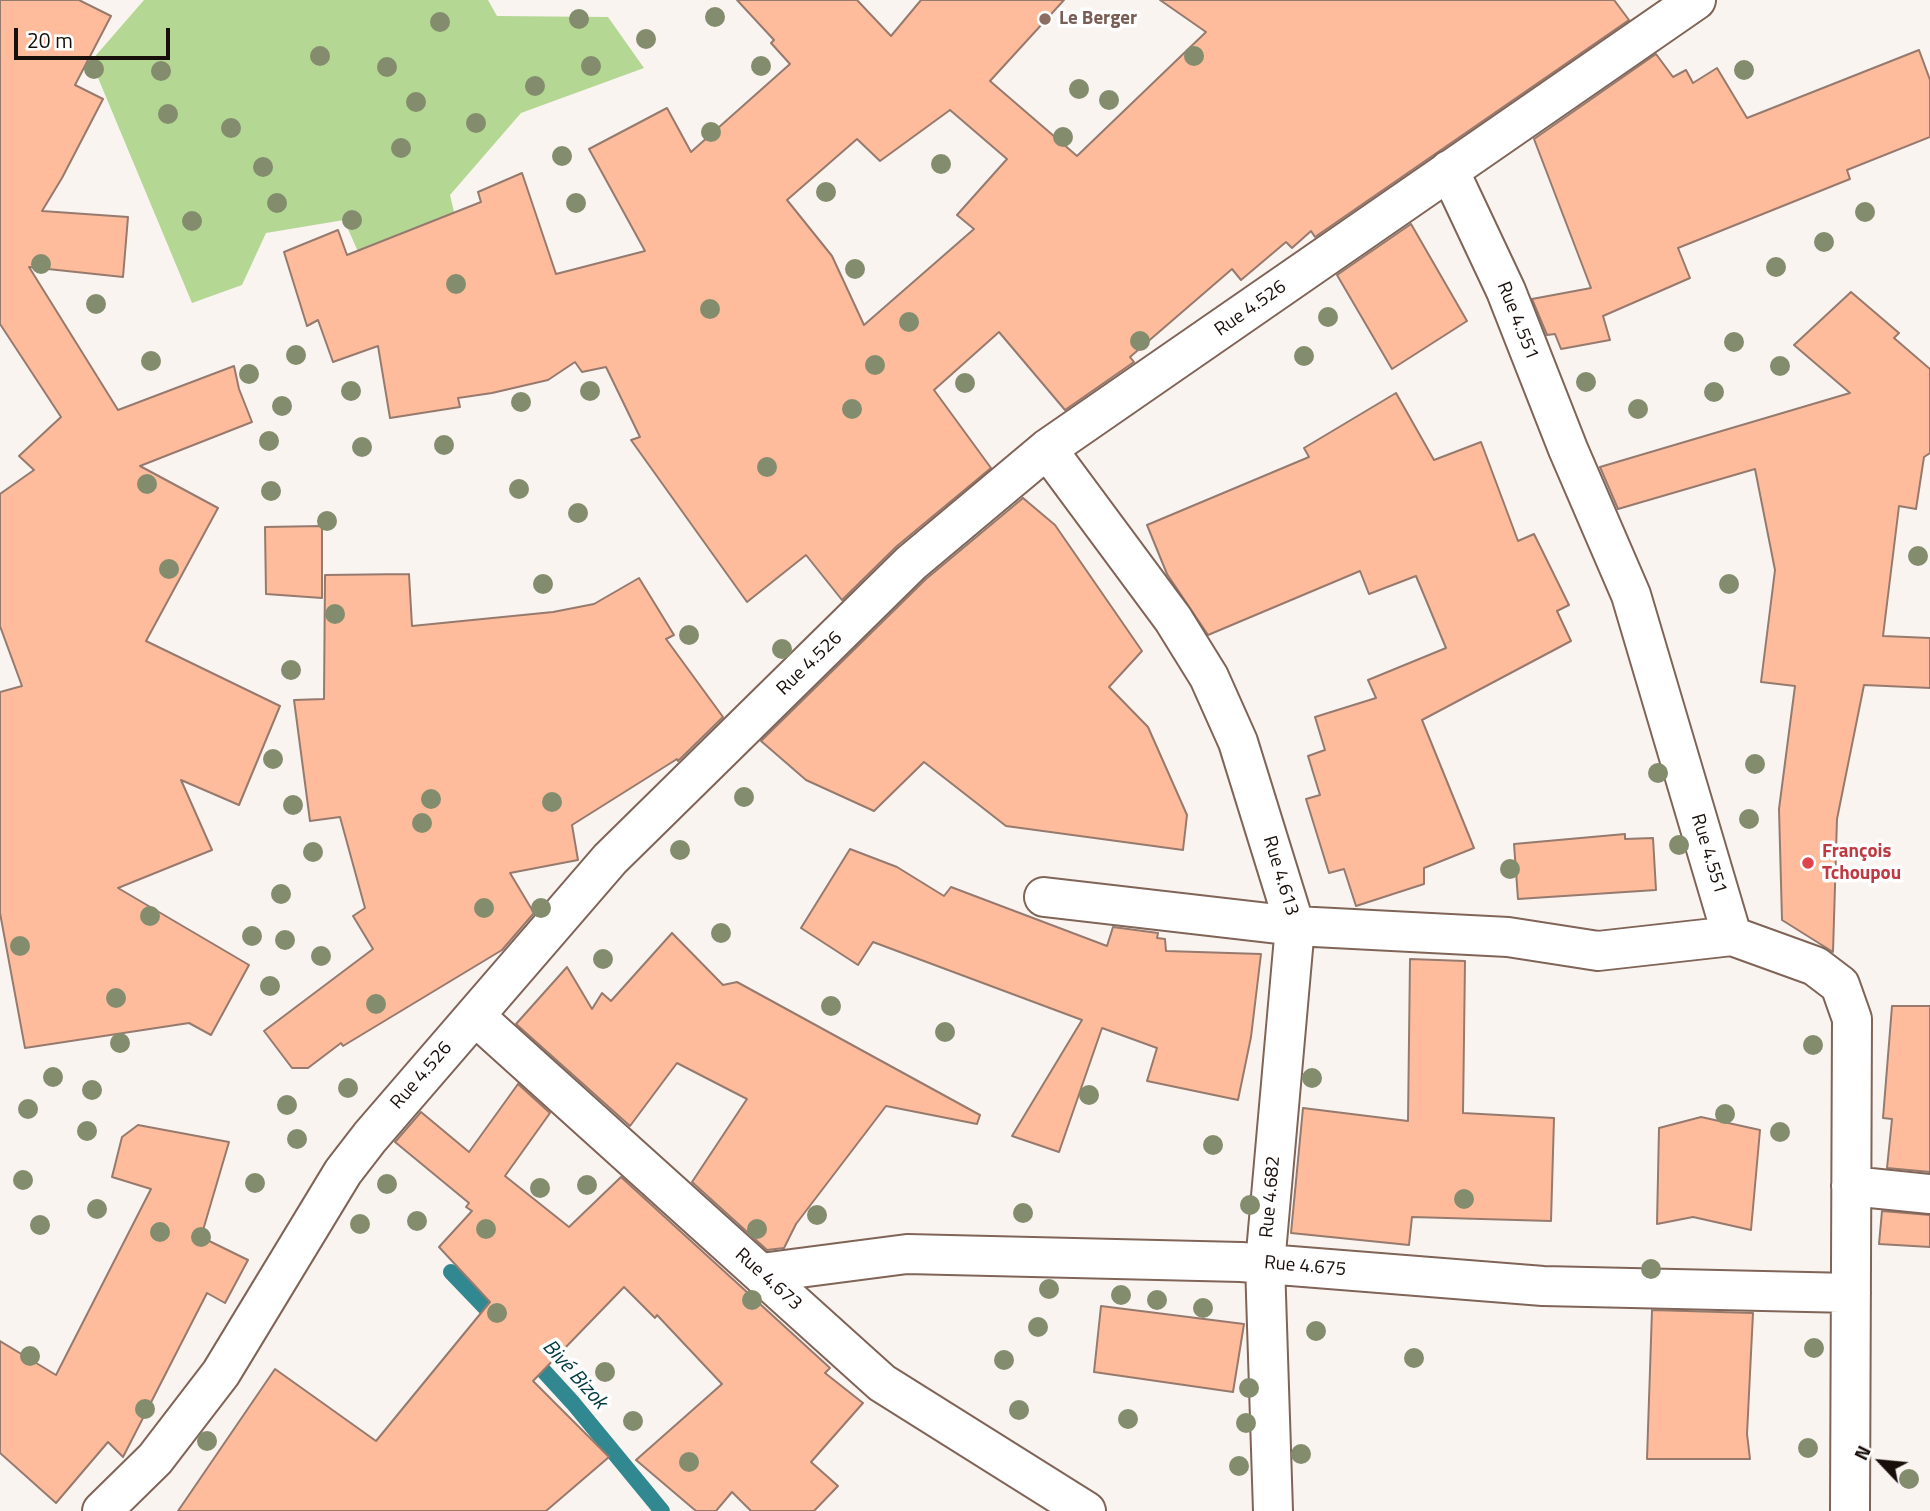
<!DOCTYPE html>
<meta charset="utf-8">
<style>
body{margin:0}
#map{position:relative;width:1930px;height:1511px;overflow:hidden;background:#faf4f1;font-family:"Titillium Web",sans-serif}
canvas{display:block}
.north{position:absolute;left:1846px;top:1427px;width:70px;height:70px;-webkit-text-stroke:5px #fff;paint-order:stroke;rotate:296deg;font-size:19px;font-weight:700;line-height:28px;text-align:center;color:#190f0a}
.north::after{content:'';display:block;margin:auto;width:24px;height:32px;background:#190f0a;clip-path:polygon(50% 0,100% 100%,50% 72%,0 100%)}
.scale{position:absolute;left:14px;top:28px;width:156px;height:32px;box-sizing:border-box;border:4px solid #190f0a;border-top:0;padding-left:9px;font-size:21px;line-height:24px;white-space:nowrap;color:#190f0a;-webkit-text-stroke:5px #fff;paint-order:stroke}
</style>
<div id="map">
<canvas width="1930" height="1511"></canvas>
<div class="north">N</div>
<div class="scale">20 m</div>
</div>
<script>
const c = document.querySelector('canvas').getContext('2d');
c.lineJoin = 'round';
function fill(path, color) {
  c.fillStyle = color;
  c.fill(path, 'evenodd');
}
function toPath(rows) {
  const path = new Path2D();
  for (const r of rows) {
    path.moveTo(r[0], r[1]);
    for (let i = 2; i < r.length; i += 2) path.lineTo(r[i], r[i + 1]);
  }
  return path;
}
function strokePath(path, color, width, dash) {
  c.strokeStyle = color;
  c.lineWidth = width;
  c.lineCap = dash ? 'butt' : 'round';
  c.setLineDash(dash || []);
  c.stroke(path);
}
function label(font, color, halo, rows, align = 'center') {
  c.font = font + ' "Titillium Web",sans-serif';
  c.lineWidth = 7;
  c.setLineDash([]);
  c.textBaseline = 'middle';
  c.strokeStyle = halo;
  c.fillStyle = color;
  for (const [text, x, y, turn = 0] of rows) {
    c.save();
    c.translate(x, y);
    c.rotate((+turn || 0) * Math.PI / 180);
    c.textAlign = isNaN(turn) ? turn : align;
    if (halo) c.strokeText(text, 0, 0);
    c.fillText(text, 0, 0);
    c.restore();
  }
}
const green = toPath([
 [144,0,488,0,497,16,608,17,644,68,521,113,450,195,475,300,383,308,344,220,266,233,242,285,192,303,91,61]
]);
const stream = toPath([
 [451,1272,500,1323],
 [529,1355,573,1403,662,1511]
]);
const building = toPath([
 [0,0,79,0,111,16,75,85,103,99,62,178,42,211,128,217,123,277,29,267,118,410,234,366,239,389,252,422,140,466,218,508,146,641,280,706,239,805,181,780,212,850,118,888,249,965,211,1035,189,1023,25,1048,0,913,0,692,22,686,0,626,0,494,34,470,19,456,61,417,0,324,0,0],
 [737,0,857,0,891,36,921,0,1064,0,990,81,1077,156,1206,32,1160,0,1614,0,1629,20,1315,237,1311,231,1292,248,1286,242,1241,280,1232,269,1130,357,1134,362,1065,410,999,332,934,390,991,468,897,546,842,600,806,555,747,602,631,440,640,437,606,367,582,372,575,362,548,380,492,393,458,398,460,407,390,418,378,346,333,362,318,320,307,326,284,252,338,230,347,255,481,202,478,192,522,173,556,274,645,251,589,149,667,108,691,152,790,64,771,43,774,40,737,0],
 [950,110,1007,159,957,215,974,229,864,325,832,256,787,200,857,139,880,161,950,110],
 [1919,50,1930,80,1930,137,1847,170,1850,179,1678,248,1690,278,1603,316,1610,340,1561,349,1555,334,1547,335,1532,299,1591,288,1534,139,1656,54,1673,77,1686,70,1693,83,1717,68,1747,118,1919,50],
 [1411,224,1467,321,1392,369,1337,275,1411,224],
 [1851,292,1899,333,1894,338,1930,369,1930,453,1924,457,1916,509,1899,506,1883,636,1930,638,1930,688,1864,685,1837,819,1833,952,1782,920,1779,809,1795,686,1761,682,1775,570,1755,469,1618,509,1600,467,1850,393,1794,345,1851,292],
 [1396,393,1434,460,1481,442,1518,541,1534,534,1569,605,1557,611,1571,641,1422,720,1474,848,1424,868,1424,884,1356,906,1344,869,1329,873,1306,799,1320,795,1308,756,1325,750,1315,717,1376,698,1368,680,1446,648,1416,576,1369,594,1360,571,1208,635,1167,574,1147,525,1309,457,1304,448,1396,393],
 [1023,498,1055,525,1142,651,1109,687,1148,727,1187,815,1183,850,1006,826,924,762,874,811,806,780,761,741,926,579,1023,498],
 [322,526,322,598,266,594,265,527,322,526],
 [409,574,412,626,553,612,594,604,639,578,674,635,666,639,723,717,678,761,677,759,572,825,578,860,510,873,534,913,502,950,343,1046,341,1043,308,1068,292,1068,264,1031,373,949,353,916,365,908,340,817,310,821,294,700,324,699,325,575,409,574],
 [1625,834,1625,839,1653,838,1656,890,1518,899,1514,844,1625,834],
 [850,849,897,867,944,896,951,887,1107,946,1113,927,1158,933,1157,938,1165,939,1166,951,1261,954,1251,1037,1238,1100,1147,1081,1157,1048,1102,1028,1059,1152,1012,1136,1082,1020,873,942,858,965,801,928,850,849],
 [672,933,723,985,737,982,980,1115,977,1124,886,1106,796,1224,784,1248,767,1250,692,1182,747,1099,677,1063,630,1126,516,1024,567,967,592,1009,602,993,611,1001,672,933],
 [1410,959,1465,961,1463,1113,1554,1118,1551,1221,1412,1217,1409,1245,1291,1233,1303,1108,1408,1121,1410,959],
 [1892,1006,1930,1006,1930,1172,1887,1168,1892,1119,1883,1118,1892,1006],
 [518,1084,550,1113,505,1176,569,1227,621,1177,830,1368,825,1373,863,1403,811,1462,838,1486,814,1511,751,1511,732,1492,716,1511,696,1511,636,1460,722,1384,657,1315,655,1318,624,1287,533,1381,609,1457,546,1511,178,1511,275,1369,376,1441,490,1302,439,1247,472,1211,466,1207,469,1203,395,1142,421,1112,469,1152,518,1084],
 [1701,1117,1760,1130,1751,1230,1693,1217,1657,1224,1659,1128,1701,1117],
 [138,1125,229,1142,201,1237,248,1260,225,1303,207,1293,123,1457,108,1442,56,1503,0,1453,0,1341,56,1375,151,1189,112,1177,122,1137,138,1125],
 [1882,1211,1930,1215,1930,1247,1879,1244,1882,1211],
 [1101,1306,1244,1324,1233,1392,1094,1372,1101,1306],
 [1652,1310,1753,1313,1747,1434,1750,1459,1647,1459,1652,1310]
]);
const minor = toPath([
 [1449,170,1506,291,1568,449,1631,595,1732,936,1815,966,1840,985,1852,1019,1850,1511],
 [1047,449,1173,619,1209,677,1238,742,1295,926,1508,937,1598,951,1732,936],
 [1044,897,1295,926,1265,1264,1273,1511],
 [475,1016,882,1383,1086,1511],
 [1851,1186,1930,1194],
 [761,1273,907,1254,1241,1262,1543,1286,1851,1293],
 [102,1511,155,1459,221,1373,343,1172,370,1137,610,859,911,563,1047,449,1696,0]
]);
const trees = [
 [715,17],
 [579,19],
 [440,22],
 [646,39],
 [320,56],
 [1194,56],
 [591,66],
 [761,66],
 [387,67],
 [94,69],
 [1744,70],
 [161,71],
 [535,86],
 [1079,89],
 [1109,100],
 [416,102],
 [168,114],
 [476,123],
 [231,128],
 [711,132],
 [1063,137],
 [401,148],
 [562,156],
 [941,164],
 [263,167],
 [826,192],
 [277,203],
 [576,203],
 [1865,212],
 [352,220],
 [192,221],
 [1824,242],
 [41,264],
 [1776,267],
 [855,269],
 [456,284],
 [96,304],
 [710,309],
 [1328,317],
 [909,322],
 [1140,341],
 [1734,342],
 [296,355],
 [1304,356],
 [151,361],
 [875,365],
 [1780,366],
 [249,374],
 [1586,382],
 [965,383],
 [351,391],
 [590,391],
 [1714,392],
 [521,402],
 [282,406],
 [852,409],
 [1638,409],
 [269,441],
 [444,445],
 [362,447],
 [767,467],
 [147,484],
 [519,489],
 [271,491],
 [578,513],
 [327,521],
 [1918,556],
 [169,569],
 [543,584],
 [1729,584],
 [335,614],
 [689,635],
 [782,649],
 [291,670],
 [273,759],
 [1755,764],
 [1658,773],
 [744,797],
 [431,799],
 [552,802],
 [293,805],
 [1749,819],
 [422,823],
 [1679,845],
 [680,850],
 [313,852],
 [1510,869],
 [281,894],
 [484,908],
 [541,908],
 [150,916],
 [721,933],
 [252,936],
 [285,940],
 [20,946],
 [321,956],
 [603,959],
 [270,986],
 [116,998],
 [376,1004],
 [831,1006],
 [945,1032],
 [120,1043],
 [1813,1045],
 [53,1077],
 [1312,1078],
 [348,1088],
 [92,1090],
 [1089,1095],
 [287,1105],
 [28,1109],
 [1725,1114],
 [87,1131],
 [1780,1132],
 [297,1139],
 [1213,1145],
 [23,1180],
 [255,1183],
 [387,1184],
 [587,1185],
 [540,1188],
 [1464,1199],
 [1250,1205],
 [97,1209],
 [1023,1213],
 [817,1215],
 [417,1221],
 [360,1224],
 [40,1225],
 [486,1229],
 [757,1229],
 [160,1232],
 [201,1237],
 [1651,1269],
 [1049,1289],
 [1121,1295],
 [752,1300],
 [1157,1300],
 [1203,1308],
 [497,1313],
 [1038,1327],
 [1316,1331],
 [1814,1348],
 [30,1356],
 [1414,1358],
 [1004,1360],
 [605,1372],
 [1249,1388],
 [145,1409],
 [1019,1410],
 [1128,1419],
 [633,1421],
 [1246,1423],
 [207,1441],
 [1808,1448],
 [1301,1454],
 [689,1462],
 [1239,1466],
 [1909,1479]
];
const markers = [
 [1045,19,7,"#8d6e63"],
 [1808,863,7,"#e0444e"]
];
const educationNames = [
 ["Le Berger",1059,19]
];
const streetNames = [
 ["Rue 4.526",1251,309,-35],
 ["Rue 4.551",1517,321,68],
 ["Rue 4.526",810,664,-44],
 ["Rue 4.551",1708,854,73],
 ["Rue 4.613",1280,876,73],
 ["Rue 4.526",422,1076,-49],
 ["Rue 4.682",1271,1197,-85],
 ["Rue 4.675",1305,1267,5],
 ["Rue 4.673",768,1280,42]
];
const healthNames = [
 ["François",1822,852],
 ["Tchoupou",1822,874]
];
const waterNames = [
 ["Bivé Bizok",574,1375,48]
];
fill(green, '#b4d794');
strokePath(stream, '#328890', 16);
fill(building, '#febc9d');
strokePath(building, '#967a6d', 2);
strokePath(minor, '#7f6457', 42);
strokePath(minor, '#fff', 38);
c.fillStyle = '#838d6d';
for (const [x, y] of trees) {
  c.beginPath();
  c.arc(x, y, 10, 0, 2 * Math.PI);
  c.fill();
}
for (const [x, y, r, color] of markers) {
  const dot = new Path2D();
  dot.arc(x, y, r, 0, 2 * Math.PI);
  c.fillStyle = color;
  c.fill(dot);
  strokePath(dot, '#fff', 2.5);
}
label('bold 19px', '#785e54', '#fff', educationNames, 'left');
label('19px', '#190f0a', '#fff', streetNames);
label('bold 19px', '#be3a42', '#fff', healthNames, 'left');
label('italic 21px', '#003a40', '#fff', waterNames);
</script>
